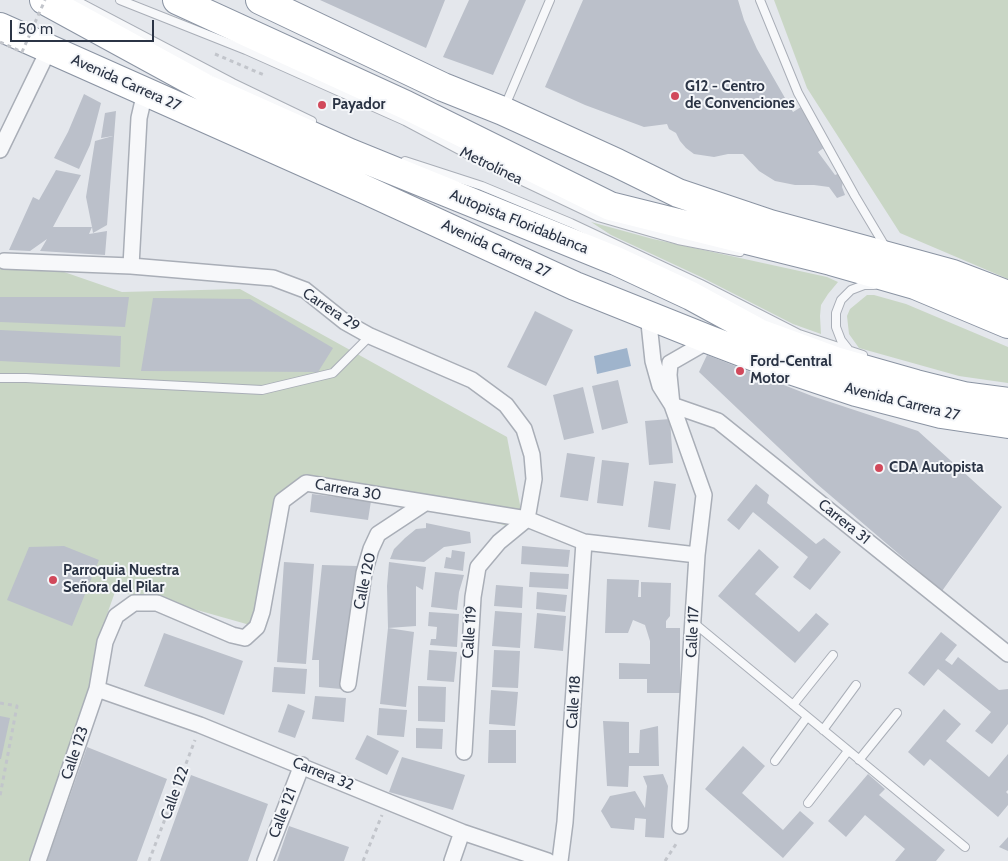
<!DOCTYPE html>
<meta charset="utf-8">
<style>
body{margin:0}
#map{position:relative;width:1008px;height:861px;overflow:hidden;background:#e4e7ec;font-family:Cabin,sans-serif}
canvas{display:block}
.scale{position:absolute;left:10px;top:20px;width:144px;height:22px;box-sizing:border-box;border:2px solid #2b3445;border-top:0;padding-left:6px;font-size:15px;line-height:18px;white-space:nowrap;color:#2b3445;-webkit-text-stroke:4px #f4f6f9;paint-order:stroke}
</style>
<div id="map">
<canvas width="1008" height="861"></canvas>
<div class="scale">50 m</div>
</div>
<script>
const c = document.querySelector('canvas').getContext('2d');
c.lineJoin = 'round';
function fill(path, color) {
  c.fillStyle = color;
  c.fill(path, 'evenodd');
}
function toPath(rows) {
  const path = new Path2D();
  for (const r of rows) {
    path.moveTo(r[0], r[1]);
    for (let i = 2; i < r.length; i += 2) path.lineTo(r[i], r[i + 1]);
  }
  return path;
}
function strokePath(path, color, width, dash) {
  c.strokeStyle = color;
  c.lineWidth = width;
  c.lineCap = dash ? 'butt' : 'round';
  c.setLineDash(dash || []);
  c.stroke(path);
}
function label(font, color, halo, rows, align = 'center') {
  c.font = font + ' Cabin,sans-serif';
  c.lineWidth = 4;
  c.setLineDash([]);
  c.textBaseline = 'middle';
  c.strokeStyle = halo;
  c.fillStyle = color;
  for (const [text, x, y, turn = 0] of rows) {
    c.save();
    c.translate(x, y);
    c.rotate((+turn || 0) * Math.PI / 180);
    c.textAlign = isNaN(turn) ? turn : align;
    if (halo) c.strokeText(text, 0, 0);
    c.fillText(text, 0, 0);
    c.restore();
  }
}
const green = toPath([
 [774,0,1008,0,1008,279,900,233,807,88],
 [591,222,653,239,827,277,838,282,828,294,821,305,820,316,821,334,793,324,701,277,611,235],
 [38,263,122,292,240,289,507,437,525,531,425,503,306,483,282,501,257,627,158,599,115,592,95,648,92,688,33,861,0,861,0,266],
 [867,295,874,295,906,304,1008,347,1008,383,959,376,859,348,849,334,847,316,850,309]
]);
const water = toPath([
 [627,348,631,366,597,374,594,356]
]);
const building = toPath([
 [320,0,445,0,426,48],
 [469,0,526,0,493,75,443,57],
 [583,0,738,0,744,20,757,49,793,112,801,107,825,147,818,152,835,175,840,173,843,180,842,187,845,195,837,198,829,187,814,185,795,185,775,181,759,171,743,154,728,154,714,157,694,154,686,148,680,141,676,133,669,129,667,124,644,127,585,105,545,87],
 [84,94,101,103,90,145,79,169,54,158,68,132],
 [116,111,107,225,93,233,92,227,89,234,107,231,105,255,40,251,47,239,30,251,9,250,33,197,39,200,56,170,81,175,53,227,92,227,86,197,95,141,113,136,101,138,105,113],
 [0,297,129,297,125,327,0,322],
 [153,298,250,299,333,348,318,372,141,371],
 [535,311,573,330,546,386,507,367],
 [0,330,121,336,120,367,0,361],
 [707,355,812,396,918,431,1002,507,942,591,817,484,699,372],
 [618,380,628,423,602,430,592,386],
 [583,387,594,433,564,440,553,395],
 [670,419,673,463,649,465,645,421],
 [567,453,595,457,588,501,560,497],
 [602,460,629,463,623,506,597,503],
 [654,481,676,484,670,530,648,527],
 [756,484,769,495,767,503,816,544,824,538,841,552,810,590,793,577,808,557,753,512,739,530,727,520],
 [312,494,371,501,368,520,310,512],
 [426,523,470,532,471,543,444,547,424,562,390,559,394,549,405,538,416,529,426,528],
 [64,546,99,560,72,626,7,600,29,547],
 [522,546,570,550,568,567,521,564],
 [759,549,779,567,755,594,799,632,816,613,829,624,795,663,718,596],
 [452,550,465,552,463,571,444,568,446,557,451,558],
 [284,562,314,564,306,664,277,662],
 [389,562,426,567,423,590,416,586,416,626,388,628,387,586],
 [322,565,357,566,341,689,319,687,319,660,312,660],
 [435,572,464,575,459,592,457,610,431,607],
 [530,572,569,574,568,589,529,587],
 [607,579,639,580,638,597,641,597,641,582,671,583,670,616,666,621,666,628,680,628,680,693,647,693,647,679,619,679,619,663,650,664,650,641,645,625,633,620,628,633,605,633],
 [496,585,523,587,522,608,494,606],
 [537,592,567,595,565,612,536,609],
 [495,611,522,613,520,648,492,646],
 [429,612,459,614,457,647,430,645,431,639,436,639,437,627,428,626],
 [537,613,566,616,563,651,534,648],
 [388,628,414,632,406,707,380,704],
 [941,632,957,645,945,660,952,665,958,657,999,690,1008,689,1008,724,992,744,975,731,991,712,938,669,924,686,908,673],
 [164,633,243,661,224,715,144,686],
 [429,650,457,652,454,682,427,680],
 [494,650,520,651,518,688,492,687],
 [274,667,307,669,305,694,272,692],
 [418,686,446,687,445,722,418,721],
 [491,690,518,692,515,726,489,724],
 [315,696,346,698,344,722,312,719],
 [288,704,305,711,295,738,278,732],
 [379,708,407,710,404,737,377,735],
 [944,709,961,724,946,741,989,777,1008,754,1008,790,1006,792,1008,794,1008,805,998,817,930,759,924,766,908,752],
 [0,716,10,718,1,759,0,759],
 [603,721,629,722,629,753,639,753,640,730,658,726,659,766,629,766,628,787,607,786],
 [416,728,443,729,442,749,416,748],
 [489,730,516,730,516,763,488,763],
 [367,735,399,751,387,775,355,759],
 [743,746,765,766,742,793,783,830,800,811,814,823,783,858,705,789],
 [87,747,167,779,137,861,47,861],
 [402,757,465,775,453,810,389,792],
 [663,774,668,786,664,838,645,837,646,819,635,818,634,830,611,828,601,811,610,796,635,791,645,808,647,786,643,776],
 [868,774,885,789,879,795,945,850,936,861,895,861,905,849,865,815,846,837,828,821],
 [191,775,268,804,248,861,160,861],
 [289,826,349,847,344,861,277,861],
 [1008,837,1008,851,999,847]
]);
const path = toPath([
 [215,54,264,75],
 [0,703,17,706,0,796],
 [149,861,195,740],
 [363,861,382,815],
 [665,861,678,841]
]);
const lane = toPath([
 [75,0,233,83,312,121],
 [120,0,246,50,405,121,484,163,598,217,678,240,740,252],
 [760,0,798,93,855,196,886,248],
 [505,106,550,0],
 [405,161,482,186,571,223,701,284,799,334,863,355],
 [848,349,841,340,836,327,836,313,841,300,851,290,864,285,874,285],
 [0,378,26,378,262,390,333,373,370,336],
 [694,623,965,847],
 [793,705,833,655],
 [823,730,856,685],
 [859,760,897,713],
 [775,761,807,717],
 [808,803,848,751]
]);
const street = toPath([
 [0,150,49,49],
 [4,261,131,266,273,278,305,290,345,322,370,336,472,380,506,405,524,429,532,455,534,479,527,519,499,542,478,567,473,597,464,752],
 [131,266,139,118,145,92],
 [648,314,653,361,660,386,672,405,718,421,1008,654],
 [348,684,364,573,371,549,378,534,425,503],
 [97,689,200,725,462,832,548,861],
 [680,826,697,555,704,495,672,405,669,375,670,363,710,340],
 [38,861,97,689,105,642,116,616,134,603,157,603,232,635,245,638,257,627,262,612,282,501,306,483,527,519,584,542,697,555],
 [265,861,302,765],
 [452,861,462,832],
 [560,861,565,822,584,542]
]);
const highway = toPath([
 [44,0,207,89,350,153,616,261,691,296,761,334,835,361,916,384,964,396,1008,402],
 [177,0,406,105,610,206,831,261,915,285,1008,324],
 [260,0,443,87,503,111,617,163,678,193,770,224,953,274,1008,295],
 [0,27,366,190,575,286,710,340,778,366,856,392,941,414,1008,424]
]);
const pathBridge = toPath([
 [0,42,22,52,45,0]
]);
const markers = [
 [675,96,5,"#d1495b"],
 [322,105,5,"#d1495b"],
 [740,371,5,"#d1495b"],
 [879,468,5,"#d1495b"],
 [53,580,5,"#d1495b"]
];
const streetNames = [
 ["Avenida Carrera 27",126,83,24],
 ["Metrolínea",491,166,26],
 ["Autopista Floridablanca",519,222,22],
 ["Avenida Carrera 27",496,249,25],
 ["Carrera 29",331,310,34],
 ["Avenida Carrera 27",902,402,14],
 ["Carrera 30",348,490,10],
 ["Carrera 31",844,522,39],
 ["Calle 120",365,581,-78],
 ["Calle 119",470,632,-86],
 ["Calle 117",693,632,-87],
 ["Calle 118",574,702,-86],
 ["Calle 123",75,753,-71],
 ["Carrera 32",323,774,22],
 ["Calle 122",175,793,-70],
 ["Calle 121",283,813,-69]
];
const poiNames = [
 ["G12 - Centro",685,87],
 ["de Convenciones",685,104],
 ["Payador",332,105],
 ["Ford-Central",750,362],
 ["Motor",750,379],
 ["CDA Autopista",889,468],
 ["Parroquia Nuestra",63,571],
 ["Señora del Pilar",63,588]
];
fill(green, '#c9d6c5');
fill(water, '#9fb4cc');
fill(building, '#bbc0ca');
strokePath(lane, '#a9aeb7', 10);
strokePath(street, '#a9aeb7', 18);
strokePath(highway, '#8b94a3', 30);
strokePath(path, '#c2c5cb', 3, [4, 4]);
strokePath(lane, '#f7f8fa', 8);
strokePath(street, '#f7f8fa', 15);
strokePath(highway, '#fff', 28);
strokePath(pathBridge, '#c2c5cb', 3, [4, 4]);
for (const [x, y, r, color] of markers) {
  const dot = new Path2D();
  dot.arc(x, y, r, 0, 2 * Math.PI);
  c.fillStyle = color;
  c.fill(dot);
  strokePath(dot, '#f4f6f9', 2);
}
label('15px', '#2b3445', '#f4f6f9', streetNames);
label('bold 15px', '#2b3445', '#f4f6f9', poiNames, 'left');
</script>
